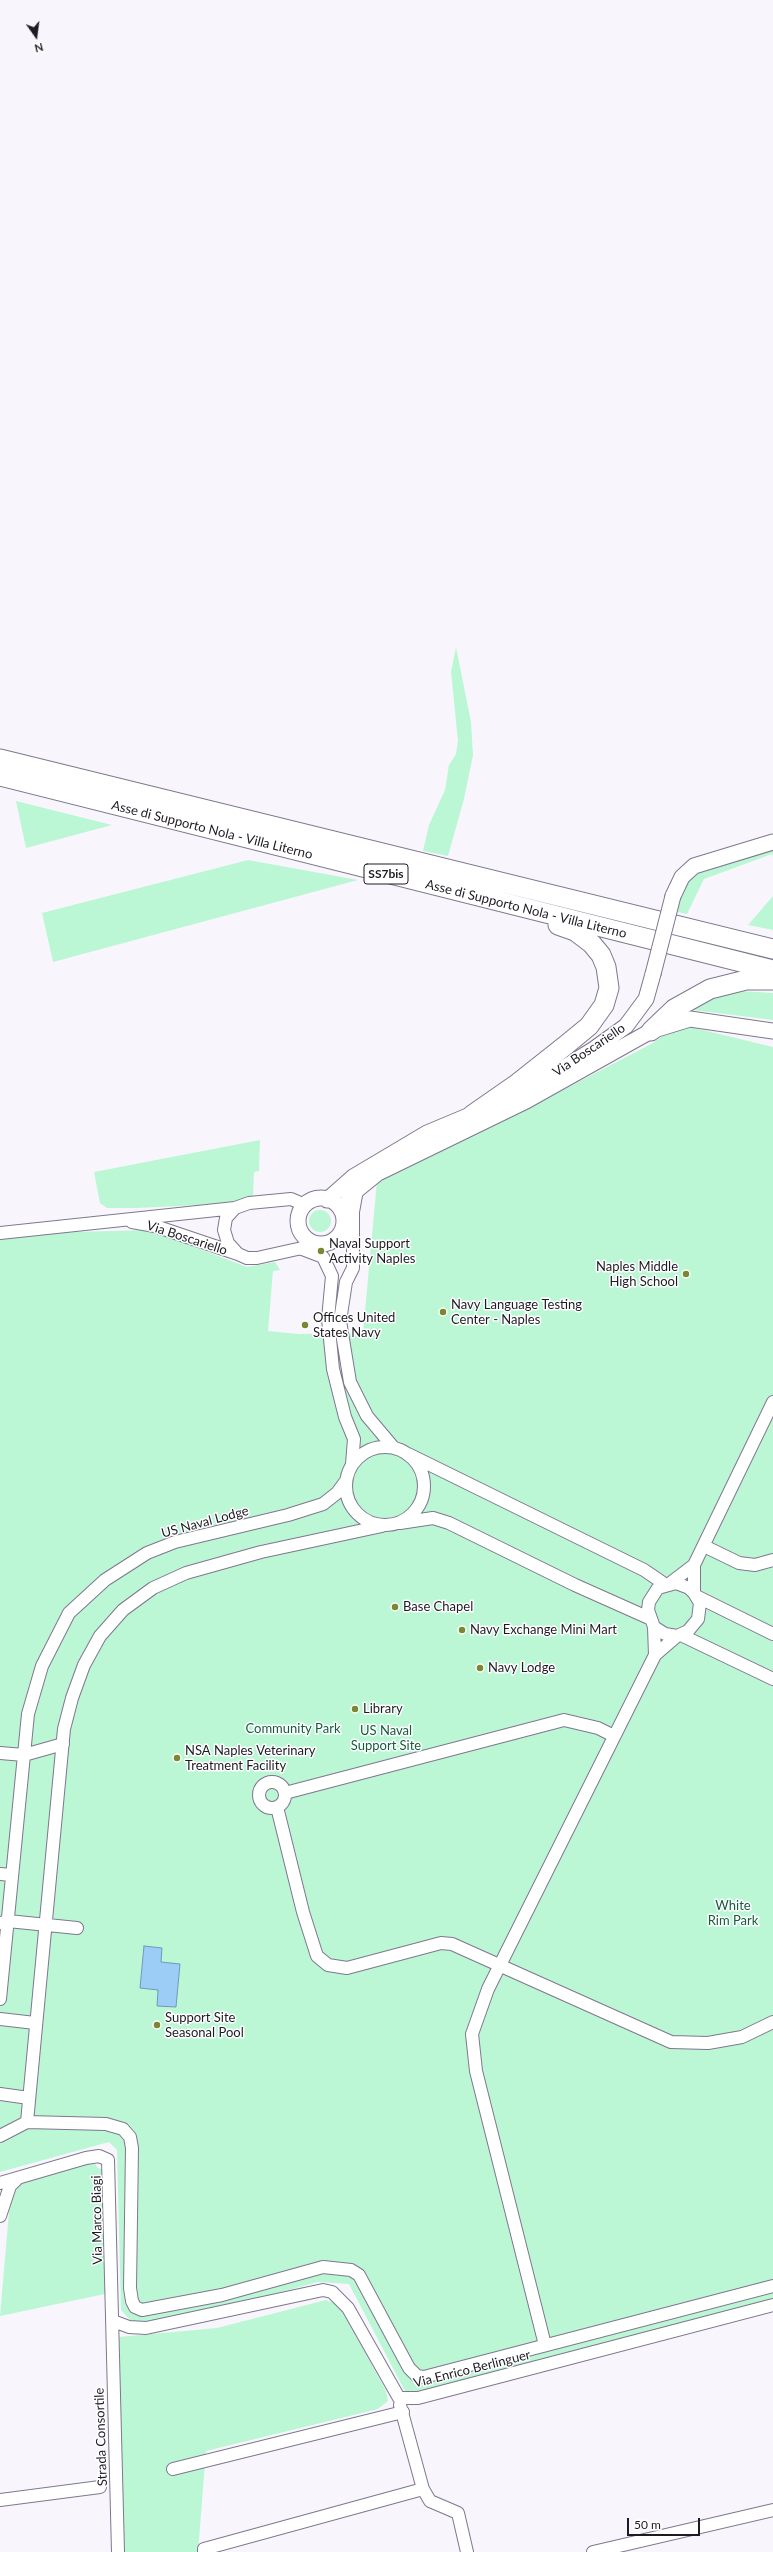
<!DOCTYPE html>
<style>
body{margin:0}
#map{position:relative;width:773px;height:2552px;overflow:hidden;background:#f8f6fc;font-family:Lato,sans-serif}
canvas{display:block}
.north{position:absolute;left:16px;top:16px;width:40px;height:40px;-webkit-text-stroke:3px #fff;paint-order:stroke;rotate:166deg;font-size:11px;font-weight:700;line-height:16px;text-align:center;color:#1d1a23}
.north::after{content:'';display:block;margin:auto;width:14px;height:18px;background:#1d1a23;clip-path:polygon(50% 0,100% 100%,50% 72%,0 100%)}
.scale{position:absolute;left:627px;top:2518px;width:73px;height:18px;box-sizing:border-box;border:2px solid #1d1a23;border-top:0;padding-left:5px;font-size:12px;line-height:14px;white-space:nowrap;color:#1d1a23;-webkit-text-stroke:3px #fff;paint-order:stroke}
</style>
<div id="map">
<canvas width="773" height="2552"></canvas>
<div class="north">N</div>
<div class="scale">50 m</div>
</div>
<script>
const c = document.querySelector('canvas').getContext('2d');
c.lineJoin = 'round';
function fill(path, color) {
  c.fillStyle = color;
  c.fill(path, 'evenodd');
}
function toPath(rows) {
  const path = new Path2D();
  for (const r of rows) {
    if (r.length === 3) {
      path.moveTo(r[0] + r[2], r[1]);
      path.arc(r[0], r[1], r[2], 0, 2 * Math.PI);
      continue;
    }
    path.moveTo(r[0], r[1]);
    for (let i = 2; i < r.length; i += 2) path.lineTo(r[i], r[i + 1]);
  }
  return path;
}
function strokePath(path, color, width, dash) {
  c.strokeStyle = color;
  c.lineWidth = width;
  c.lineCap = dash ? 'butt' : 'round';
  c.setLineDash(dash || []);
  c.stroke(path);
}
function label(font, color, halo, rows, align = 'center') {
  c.font = font + ' Lato,sans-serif';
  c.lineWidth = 3;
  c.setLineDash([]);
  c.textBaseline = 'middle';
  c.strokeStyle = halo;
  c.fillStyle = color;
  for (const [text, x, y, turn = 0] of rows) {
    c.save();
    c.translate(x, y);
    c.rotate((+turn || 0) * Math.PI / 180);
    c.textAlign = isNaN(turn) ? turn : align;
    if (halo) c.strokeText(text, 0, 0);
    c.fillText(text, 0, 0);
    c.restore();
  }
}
const green = toPath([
 [456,647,471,722,473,755,464,799,448,856,423,851,429,825,445,790,449,765,456,754,458,741,451,672],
 [16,801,112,825,26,848],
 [773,848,773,857,772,854,704,879,687,914,677,912,683,888,694,873],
 [248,860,358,880,53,962,42,913],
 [773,896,773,930,748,925],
 [740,991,773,993,773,1020,693,1010,674,1016,714,996],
 [678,1024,773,1047,773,2299,407,2395,349,2284,318,2282,212,2311,133,2323,121,2310,117,2150,109,2142,0,2172,0,1238,33,1233,150,1230,247,1267,275,1262,280,1270,273,1271,268,1331,298,1334,363,1333,377,1181,449,1143,517,1114,653,1043],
 [260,1140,259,1171,254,1172,253,1198,224,1204,136,1208,107,1208,100,1203,94,1172],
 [320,1221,11],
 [94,2162,98,2168,105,2170,105,2294,0,2316,10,2200,19,2186,26,2181],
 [326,2300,336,2304,343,2311,386,2391,388,2401,378,2409,206,2451,198,2552,123,2552,119,2337,217,2328]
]);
const water = toPath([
 [144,1946,162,1948,161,1962,180,1964,176,2007,157,2006,158,1990,140,1988,144,1946]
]);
const minor = toPath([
 [357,1190,353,1212,353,1268,346,1282,340,1321,350,1382,367,1416,394,1448],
 [305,1205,291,1199,249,1203,235,1208,226,1218,224,1230,228,1243,238,1254,247,1258,257,1258,320,1244],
 [132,1222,155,1226,238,1254],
 [0,1233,235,1208],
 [339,1234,353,1243],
 [302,1249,323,1257,332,1276,328,1319,333,1369,345,1417,354,1439,352,1464],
 [385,1486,39],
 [408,1454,644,1570,666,1585],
 [400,1523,433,1518,449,1523,575,1585,649,1618],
 [704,1546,739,1563,755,1565,773,1560],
 [669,1584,694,1565],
 [694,1593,689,1588,676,1583,658,1588,649,1602,648,1610,654,1627,665,1634,677,1636,688,1631,698,1619,700,1603,694,1593,694,1565,773,1402],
 [696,1596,773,1634],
 [654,1627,655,1655],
 [681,1635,773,1679],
 [0,1753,24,1755,63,1744],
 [272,1795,13],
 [285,1793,564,1720,598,1728,614,1736],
 [277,1807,303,1912,317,1956,328,1965,347,1968,441,1943,452,1944,671,2042,708,2043,742,2037,773,2022],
 [0,1874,12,1875],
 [1,1923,8,1921,77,1928],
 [0,1999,28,1714,42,1666,69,1613,105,1580,147,1553,175,1542,288,1515,323,1504,337,1493,345,1482],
 [0,2019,35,2023],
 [0,2094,29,2098],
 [27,2122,64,1729,72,1698,84,1665,100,1636,123,1610,153,1588,186,1573,261,1552,382,1526],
 [0,2136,27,2122,106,2124,123,2129,130,2137,132,2148,130,2288,132,2301,135,2307,142,2310,222,2295,323,2267,351,2270,359,2275,409,2368,417,2376,424,2377,773,2286],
 [0,2183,86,2158,99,2156,108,2160,118,2552],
 [0,2216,10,2186,18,2178],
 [113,2321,129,2327,146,2328,323,2290,332,2292,348,2308,399,2398,418,2398,773,2305],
 [545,2345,476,2071,472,2034,488,1989,655,1655,677,1636],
 [400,2405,423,2489,430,2501,458,2513,467,2552],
 [173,2469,403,2412],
 [0,2500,100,2487],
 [204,2552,204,2549,423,2489],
 [593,2552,773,2510]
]);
const tertiary = toPath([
 [673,896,682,877,694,866,773,842],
 [509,1097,544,1080,594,1049,626,1026,646,999,653,974],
 [321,1221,23],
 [327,1200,353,1177,427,1133,482,1110],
 [341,1210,357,1190,378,1173,526,1101,651,1031,690,1019,773,1031]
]);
const trunk = toPath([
 [0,759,773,949],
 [0,776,773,970],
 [651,1031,674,1009,710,989,746,980,773,980],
 [472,1115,518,1083,566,1045,589,1026,604,1005,609,988,606,967,601,955,592,944,575,931,558,925]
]);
const tertiaryBridge = toPath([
 [653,974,673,896]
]);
const markers = [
 [321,1251,4,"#7c8734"],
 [686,1274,4,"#7c8734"],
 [443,1312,4,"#7c8734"],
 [305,1325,4,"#7c8734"],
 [395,1607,4,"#7c8734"],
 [462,1630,4,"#7c8734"],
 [480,1668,4,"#7c8734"],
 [355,1709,4,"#7c8734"],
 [177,1758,4,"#7c8734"],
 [157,2025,4,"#7c8734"]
];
const shields = [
 [386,874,44]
];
const shieldNames = [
 ["SS7bis",386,874]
];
const streetNames = [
 ["Asse di Supporto Nola - Villa Literno",212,830,14],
 ["Asse di Supporto Nola - Villa Literno",526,909,14],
 ["Via Boscariello",589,1050,-34],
 ["Via Boscariello",187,1238,18],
 ["US Naval Lodge",205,1522,-15],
 ["Via Marco Biagi",97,2220,-91],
 ["Via Enrico Berlinguer",472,2369,-14],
 ["Strada Consortile",101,2437,-92]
];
const poiNames = [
 ["Naval Support",329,1244],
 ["Activity Naples",329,1259],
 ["Naples Middle",678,1267,"right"],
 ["High School",678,1282,"right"],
 ["Navy Language Testing",451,1305],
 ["Center - Naples",451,1320],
 ["Offices United",313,1318],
 ["States Navy",313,1333],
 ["Base Chapel",403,1607],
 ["Navy Exchange Mini Mart",470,1630],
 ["Navy Lodge",488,1668],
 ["Library",363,1709],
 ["NSA Naples Veterinary",185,1751],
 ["Treatment Facility",185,1766],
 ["Support Site",165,2018],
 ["Seasonal Pool",165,2033]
];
const parkNames = [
 ["Community Park",293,1729],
 ["US Naval",386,1731],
 ["Support Site",386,1746],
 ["White",733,1906],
 ["Rim Park",733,1921]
];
fill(green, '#bbf7d5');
fill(water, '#9bcdf6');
strokePath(water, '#7597b7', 1);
strokePath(minor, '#7f778f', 14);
strokePath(tertiary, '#7f778f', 17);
strokePath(trunk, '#7f778f', 21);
strokePath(minor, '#fff', 12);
strokePath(tertiary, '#fff', 15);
strokePath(trunk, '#fff', 19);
strokePath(tertiaryBridge, '#7f778f', 17, []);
strokePath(tertiaryBridge, '#fff', 15);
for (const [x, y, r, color] of markers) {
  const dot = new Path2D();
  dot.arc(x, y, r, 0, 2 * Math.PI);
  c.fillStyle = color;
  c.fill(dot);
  strokePath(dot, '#fff', 1.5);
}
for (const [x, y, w] of shields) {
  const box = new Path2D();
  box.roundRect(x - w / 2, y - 10, w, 20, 3);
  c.fillStyle = '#fff';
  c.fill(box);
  strokePath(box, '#1d1a23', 1);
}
label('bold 12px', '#1d1a23', null, shieldNames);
label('13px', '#1d1a23', '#fff', streetNames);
label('13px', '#1d1a23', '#fff', poiNames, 'left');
label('13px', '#145c3d', '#fff', parkNames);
</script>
